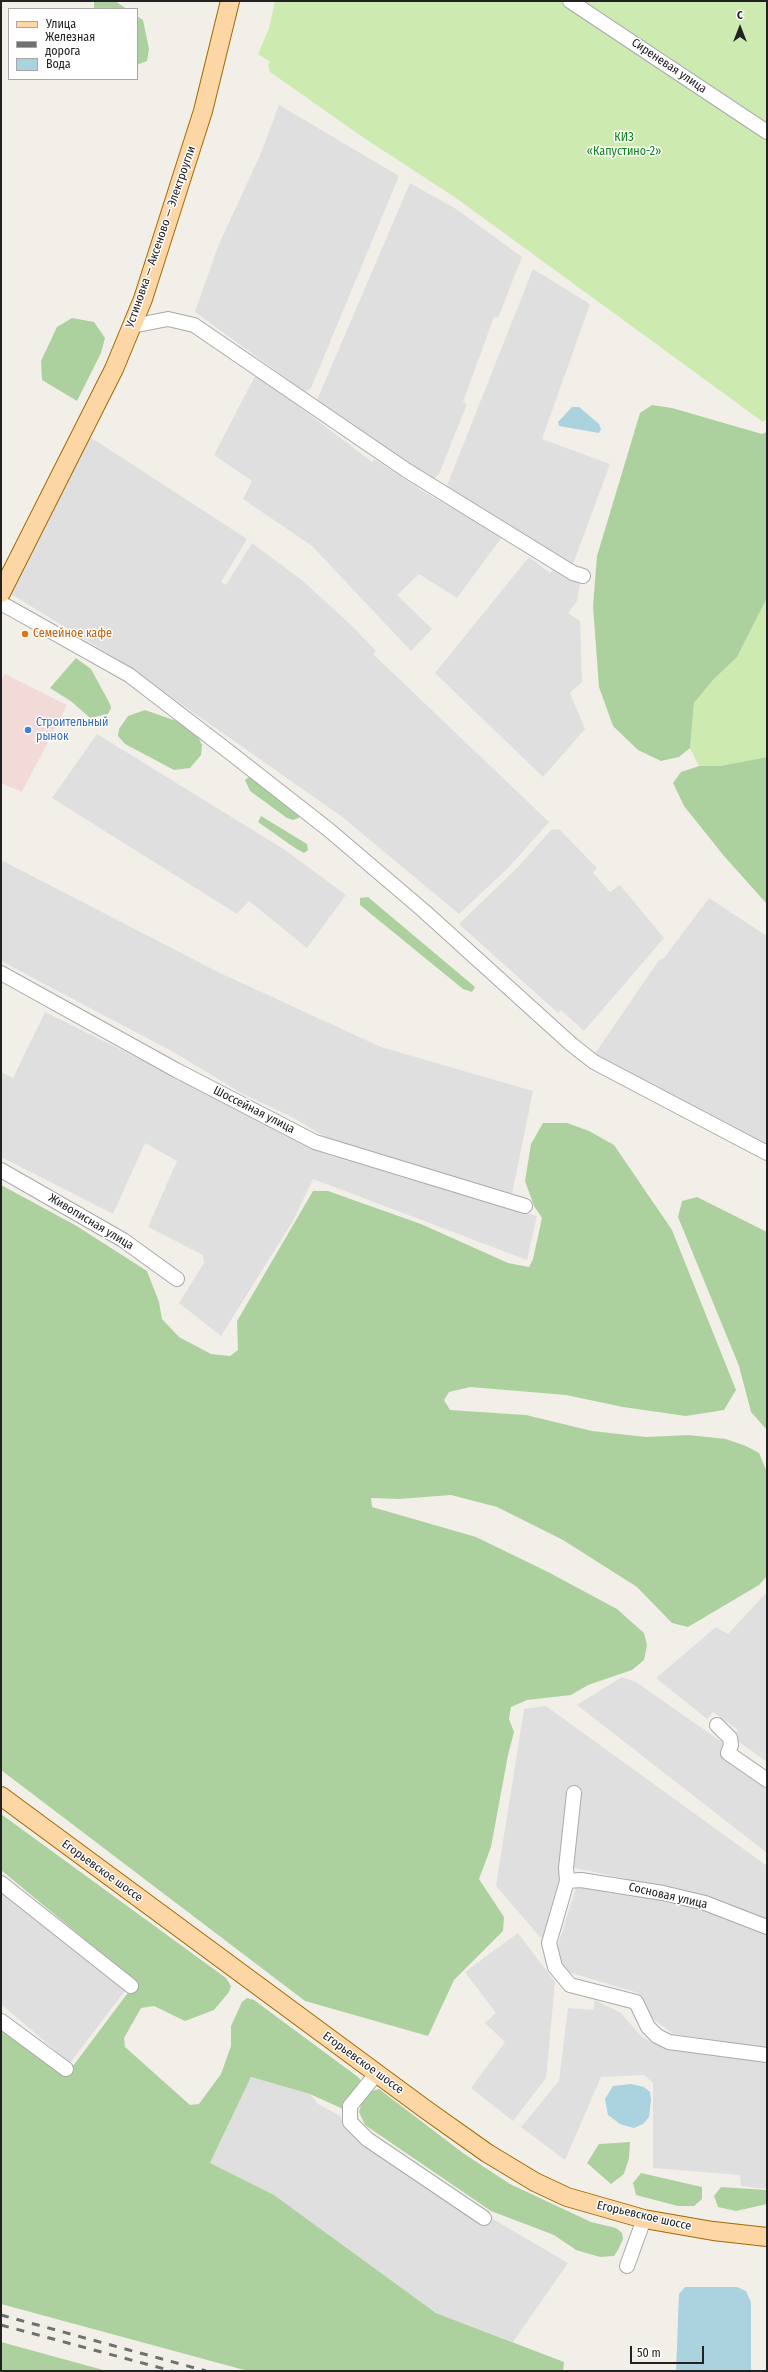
<!DOCTYPE html>
<meta charset="utf-8">
<style>
body{margin:0}
#map{position:relative;width:768px;height:2372px;overflow:hidden;background:#f2efe9;font-family:"Fira Sans Condensed",sans-serif}
canvas{display:block}
.frame{position:absolute;inset:0;border:2px solid #222;pointer-events:none}
.legend{position:absolute;left:8px;top:8px;width:130px;height:72px;box-sizing:border-box;background:#fff;border:1px solid #a7a7a7;margin:0;padding:5px 7px;list-style:none;font-size:12px;color:#222}
.legend li{display:flex;align-items:center;gap:8px;height:20px}
.legend b{width:20px;border:1px solid #a7a7a7}
.north{position:absolute;left:720px;top:8px;width:40px;height:40px;-webkit-text-stroke:3px #fff;paint-order:stroke;rotate:0deg;font-size:11px;font-weight:700;line-height:16px;text-align:center;color:#222}
.north::after{content:'';display:block;margin:auto;width:14px;height:18px;background:#222;clip-path:polygon(50% 0,100% 100%,50% 72%,0 100%)}
.scale{position:absolute;left:630px;top:2346px;width:74px;height:18px;box-sizing:border-box;border:2px solid #222;border-top:0;padding-left:5px;font-size:12px;line-height:14px;white-space:nowrap;color:#222;-webkit-text-stroke:3px #fff;paint-order:stroke}
</style>
<div id="map">
<canvas width="768" height="2372"></canvas>
<div class="frame"></div>
<ul class="legend">
<li><b style="height:5px;background:#fcd6a4"></b>Улица</li>
<li><b style="height:5px;background:#707070"></b>Железная дорога</li>
<li><b style="height:11px;background:#aad3df"></b>Вода</li>
</ul>
<div class="north">С</div>
<div class="scale">50 m</div>
</div>
<script>
const c = document.querySelector('canvas').getContext('2d');
c.lineJoin = 'round';
function fill(path, color) {
  c.fillStyle = color;
  c.fill(path, 'evenodd');
}
function toPath(rows) {
  const path = new Path2D();
  for (const r of rows) {
    path.moveTo(r[0], r[1]);
    for (let i = 2; i < r.length; i += 2) path.lineTo(r[i], r[i + 1]);
  }
  return path;
}
function strokePath(path, color, width, dash) {
  c.strokeStyle = color;
  c.lineWidth = width;
  c.lineCap = dash ? 'butt' : 'round';
  c.setLineDash(dash || []);
  c.stroke(path);
}
function label(font, color, halo, rows, align = 'center') {
  c.font = font + ' "Fira Sans Condensed",sans-serif';
  c.lineWidth = 3;
  c.setLineDash([]);
  c.textBaseline = 'middle';
  c.strokeStyle = halo;
  c.fillStyle = color;
  for (const [text, x, y, turn = 0] of rows) {
    c.save();
    c.translate(x, y);
    c.rotate((+turn || 0) * Math.PI / 180);
    c.textAlign = isNaN(turn) ? turn : align;
    if (halo) c.strokeText(text, 0, 0);
    c.fillText(text, 0, 0);
    c.restore();
  }
}
const residential = toPath([
 [279,105,399,176,311,388,305,392,195,312,219,244,261,153],
 [410,183,456,209,522,257,498,318,494,317,463,402,467,404,439,474,432,480,317,400],
 [533,269,590,304,542,439,610,464,573,564,446,488],
 [256,374,372,462,374,459,426,493,502,537,457,598,419,574,397,595,432,629,411,651,312,546,243,499,252,481,214,455],
 [90,437,247,539,221,582,226,585,252,543,303,581,351,625,376,651,373,654,549,822,509,867,459,914,341,816,117,659,11,594],
 [529,557,550,573,555,568,580,584,577,601,568,613,580,621,582,682,570,693,585,729,543,777,435,673],
 [97,734,285,850,346,895,307,948,249,901,237,914,52,798],
 [559,829,597,868,593,873,610,892,620,885,664,938,584,1031,561,1010,558,1013,459,924,518,867,551,830],
 [1,860,220,973,381,1047,533,1091,512,1194,332,1141,292,1117,241,1093,177,1054,1,961],
 [709,898,767,936,767,1145,594,1055,659,960,664,958],
 [45,1012,285,1131,325,1154,537,1216,527,1260,313,1179,293,1221,221,1336,179,1303,204,1263,203,1255,148,1227,177,1161,145,1143,113,1214,1,1157,1,1072,13,1078],
 [767,1592,767,1762,732,1737,738,1730,713,1712,707,1719,656,1678,716,1627,728,1634],
 [622,1677,636,1682,726,1745,767,1784,767,1853,577,1705],
 [546,1706,767,1866,767,1920,707,1896,570,1867,579,1787,571,1785,559,1865,562,1868,543,1937,540,1937,496,1886,524,1709],
 [577,1885,649,1898,701,1910,767,1932,767,2048,673,2034,653,2019,638,1993,565,1971,557,1960,556,1951],
 [1,1890,127,1988,70,2063,1,2004],
 [518,1933,555,1982,546,2078,513,2121,471,2088,505,2042,485,2023,496,2013,465,1972],
 [595,2000,621,2013,641,2036,655,2044,767,2059,767,2189,741,2186,740,2175,653,2168,653,2083,644,2075,601,2077,565,2160,521,2127,559,2081,568,2008,593,2010],
 [251,2077,310,2094,318,2104,340,2116,347,2131,485,2226,491,2218,568,2263,513,2342,436,2313,274,2195,210,2163]
]);
const commercial = toPath([
 [5,674,67,705,22,792,1,783,1,682]
]);
const grass = toPath([
 [275,1,767,1,767,419,763,422,456,198,364,138,270,72,268,65,270,62,258,54,269,28],
 [767,598,767,757,720,766,699,766,690,748,694,703,713,680,737,657]
]);
const forest = toPath([
 [94,1,115,1,127,9,94,9],
 [137,16,143,20,149,49,147,61,137,65],
 [72,318,94,322,105,338,101,353,77,401,42,380,41,361,57,327],
 [652,405,672,408,762,434,767,432,767,598,737,657,713,680,694,703,690,748,679,757,661,761,638,750,613,726,599,687,593,606,597,556,640,413],
 [76,658,91,669,110,704,111,708,108,714,90,718,72,702,50,688],
 [145,710,179,722,197,735,202,745,201,755,190,768,174,770,125,744,118,736,119,729,128,716],
 [767,757,767,904,724,856,684,806,673,783,681,772,699,766,720,766],
 [249,777,297,811,299,818,293,820,287,818,250,791,245,780],
 [261,816,307,844,308,850,304,853,295,848,258,822],
 [368,897,475,987,472,992,463,989,360,905,360,898],
 [543,1123,567,1123,589,1131,614,1145,672,1230,736,1390,724,1410,686,1416,623,1407,566,1395,470,1387,449,1392,444,1400,450,1410,526,1415,592,1431,646,1437,688,1435,726,1439,746,1446,759,1453,767,1472,767,1576,759,1585,688,1627,672,1623,637,1587,563,1540,497,1507,451,1495,399,1499,371,1498,372,1507,476,1537,548,1572,617,1609,644,1633,647,1645,644,1660,632,1670,588,1685,571,1695,527,1700,511,1707,509,1719,514,1732,508,1755,491,1847,479,1879,504,1917,503,1931,454,1980,428,2036,305,2001,1,1770,1,1185,75,1225,147,1271,159,1302,162,1319,179,1337,211,1354,230,1356,238,1350,237,1321,313,1191,328,1191,421,1224,508,1263,529,1267,533,1259,542,1218,534,1206,525,1181,531,1144],
 [697,1197,767,1232,767,1430,751,1412,739,1366,678,1217,682,1201],
 [1,1814,226,1978,231,1986,229,1992,214,2010,185,2021,154,2006,141,2008,124,2038,125,2047,190,2105,199,2104,221,2074,231,2046,231,2026,242,2002,247,1998,254,2000,358,2077,363,2083,343,2109,310,2094,251,2077,210,2163,274,2195,436,2313,564,2362,563,2371,248,2371,1,2304,1,2025,67,2074,136,1982,1,1870],
 [379,2089,463,2153,510,2184,591,2222,616,2228,622,2233,623,2239,618,2250,614,2256,600,2257,576,2250,554,2235,491,2211,365,2125,359,2112,362,2101,368,2092],
 [630,2142,629,2158,624,2174,611,2184,587,2163,599,2144],
 [641,2173,702,2187,702,2199,694,2206,678,2206,636,2195,633,2183],
 [721,2187,767,2190,767,2204,736,2211,718,2207,714,2196],
 [1,2342,107,2371,1,2371]
]);
const water = toPath([
 [572,407,579,407,599,424,601,429,599,433,559,426,558,422],
 [631,2084,644,2087,650,2092,651,2100,649,2117,643,2124,634,2128,620,2124,608,2115,605,2099,613,2086],
 [685,2287,737,2287,746,2291,751,2302,751,2371,676,2371,679,2294]
]);
const minor = toPath([
 [570,1,767,132],
 [132,326,168,319,194,325,406,470,573,573,583,576],
 [1,603,129,675,228,751,329,830,424,911,571,1044,594,1062,767,1153],
 [1,973,176,1070,315,1142,525,1206],
 [1,1170,123,1240,177,1279],
 [717,1725,730,1738,731,1745,728,1753,767,1780],
 [574,1793,566,1868,567,1881,549,1943,555,1967,570,1985,636,2002,648,2027,657,2036,669,2042,767,2055],
 [567,1881,581,1880,663,1893,705,1903,767,1927],
 [1,1883,131,1986],
 [1,2021,66,2069],
 [377,2073,350,2106,350,2122,367,2139,484,2218],
 [627,2266,644,2219]
]);
const major = toPath([
 [1,593,114,369,143,299,203,111,230,1],
 [1,1796,425,2109,487,2153,535,2182,567,2197,644,2219,713,2231,767,2237]
]);
const rail = toPath([
 [1,2315,206,2371],
 [1,2325,172,2371]
]);
const markers = [
 [25,634,4,"#e8710a"],
 [28,730,4,"#3f7fe0"]
];
const streetNames = [
 ["Сиреневая улица",669,66,34],
 ["Устиновка — Аксеново — Электроугли",161,237,-71],
 ["Шоссейная улица",254,1110,27],
 ["Живописная улица",91,1222,31],
 ["Егорьевское шоссе",102,1871,36],
 ["Сосновая улица",668,1896,13],
 ["Егорьевское шоссе",363,2063,36],
 ["Егорьевское шоссе",644,2216,13]
];
const parkNames = [
 ["КИЗ",624,138],
 ["«Капустино-2»",624,152]
];
const foodNames = [
 ["Семейное кафе",33,634]
];
const shopNames = [
 ["Строительный",36,723],
 ["рынок",36,737]
];
fill(residential, '#e0dfdf');
fill(commercial, '#f2dad9');
fill(grass, '#cdebb0');
fill(forest, '#add19e');
fill(water, '#aad3df');
strokePath(minor, '#a9a9a9', 16);
strokePath(major, '#a06b00', 20);
strokePath(minor, '#fff', 14);
strokePath(major, '#fcd6a4', 18);
strokePath(rail, '#707070', 3, [8, 8]);
for (const [x, y, r, color] of markers) {
  const dot = new Path2D();
  dot.arc(x, y, r, 0, 2 * Math.PI);
  c.fillStyle = color;
  c.fill(dot);
  strokePath(dot, '#fff', 1.5);
}
label('12px', '#222', '#fff', streetNames);
label('12px', '#0c8416', '#fff', parkNames);
label('12px', '#c56008', '#fff', foodNames, 'left');
label('12px', '#366cbe', '#fff', shopNames, 'left');
</script>
